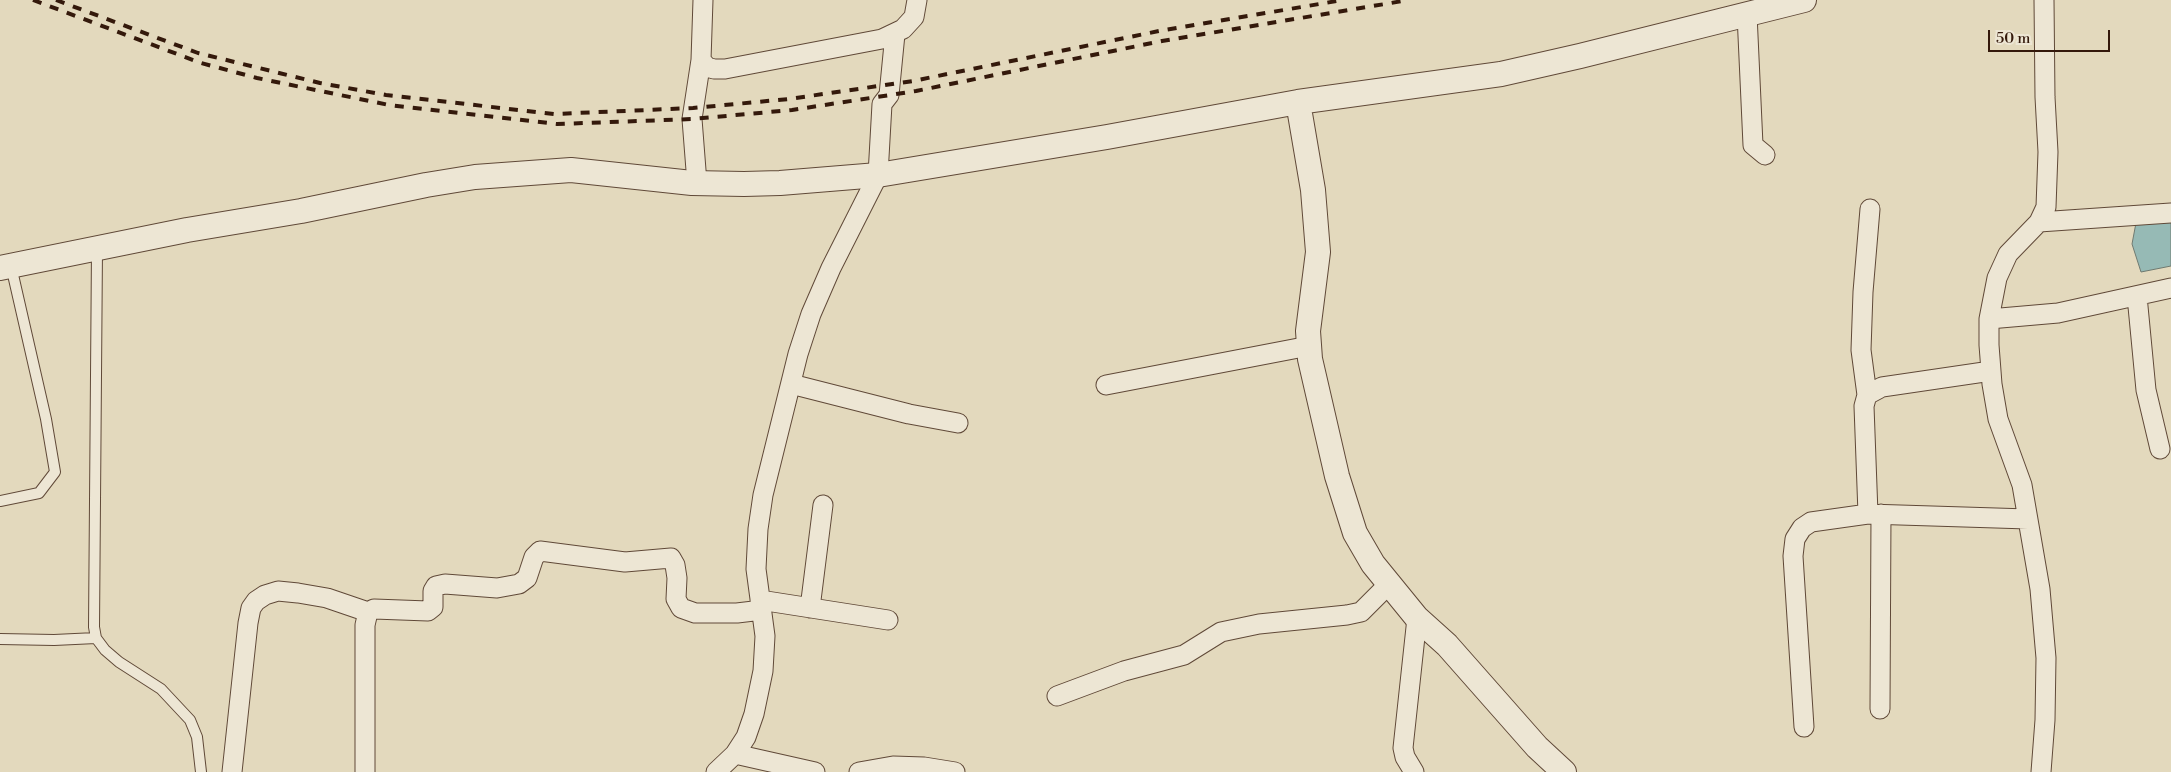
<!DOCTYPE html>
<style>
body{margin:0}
#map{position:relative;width:2171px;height:772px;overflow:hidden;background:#e3d9bd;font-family:"Libre Bodoni",serif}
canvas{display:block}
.scale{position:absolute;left:1988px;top:30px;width:122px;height:22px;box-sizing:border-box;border:2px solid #34190b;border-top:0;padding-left:6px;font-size:15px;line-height:18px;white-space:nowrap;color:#34190b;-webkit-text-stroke:4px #ede6d4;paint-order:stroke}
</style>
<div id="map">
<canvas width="2171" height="772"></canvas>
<div class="scale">50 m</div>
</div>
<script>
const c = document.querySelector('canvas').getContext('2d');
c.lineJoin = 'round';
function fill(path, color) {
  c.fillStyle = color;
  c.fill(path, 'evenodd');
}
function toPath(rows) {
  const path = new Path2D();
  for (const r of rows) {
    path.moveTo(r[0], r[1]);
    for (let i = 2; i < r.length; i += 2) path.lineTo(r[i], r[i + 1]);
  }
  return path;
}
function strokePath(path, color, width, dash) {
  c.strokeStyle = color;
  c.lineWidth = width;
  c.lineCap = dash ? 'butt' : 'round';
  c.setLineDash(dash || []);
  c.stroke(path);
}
const water = toPath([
 [2171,205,2171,266,2141,272,2132,244,2139,207,2171,205]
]);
const service = toPath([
 [97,249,94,627,96,638,105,650,119,662,161,689,190,720,197,737,201,772],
 [0,501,39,493,55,472,46,419,11,266],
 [0,639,54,640,96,638]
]);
const minor = toPath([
 [703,0,701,60,707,67,714,69,725,69,882,39,903,29,914,17,917,0],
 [1747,14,1753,145,1765,155],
 [697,183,692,119,701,60],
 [2039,222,2171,213],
 [2137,296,2146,390,2160,449],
 [1989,319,2058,313,2171,288],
 [791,384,909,414,958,423],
 [1106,385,1309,346],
 [1867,395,1861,350,1863,292,1870,209],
 [1868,514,1864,406,1867,395,1882,387,1991,371],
 [760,600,888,620],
 [810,608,823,505],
 [1057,696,1124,671,1184,655,1221,632,1259,624,1347,615,1361,612,1389,584],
 [1880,709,1881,514],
 [1804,727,1793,556,1795,539,1802,528,1811,522,1868,514,2028,519],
 [735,754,815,772],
 [232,772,248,623,251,608,256,601,265,595,278,591,298,593,327,598,368,612],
 [365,772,365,625,368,612,374,609,428,611,433,607,433,591,436,586,445,584,497,588,519,584,527,578,534,557,540,551,625,562,671,558,675,565,677,578,676,599,681,608,695,613,737,613,762,610],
 [716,772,735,754,746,737,754,714,763,671,765,636,756,569,758,529,763,495,798,354,811,314,831,268,878,175,882,104,889,95,895,34],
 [859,772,893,766,924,767,955,772],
 [1414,772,1405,757,1403,748,1417,618],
 [2041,772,2045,720,2046,658,2040,589,2022,485,1998,419,1992,384,1989,345,1989,319,1997,278,2008,254,2039,222,2046,207,2048,152,2045,97,2044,0]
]);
const tertiary = toPath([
 [1298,102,1313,190,1318,252,1308,331,1310,359,1337,476,1355,533,1373,564,1417,618,1447,645,1537,747,1564,772],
 [0,268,187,230,301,211,426,185,475,177,571,170,692,183,744,184,780,183,878,175,1107,137,1298,102,1501,74,1580,56,1804,0]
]);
const rail = toPath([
 [33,0,201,63,257,78,389,105,557,124,692,119,792,110,916,91,1162,41,1409,0],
 [56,0,198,53,320,83,386,95,554,114,693,108,789,99,913,81,1159,31,1343,0]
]);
fill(water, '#96bab5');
strokePath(water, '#6f7a71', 1);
strokePath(service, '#604938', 12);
strokePath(minor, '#604938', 21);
strokePath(tertiary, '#604938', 26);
strokePath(service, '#ede6d4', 10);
strokePath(minor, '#ede6d4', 19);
strokePath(tertiary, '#ede6d4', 24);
strokePath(rail, '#34190b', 4, [9, 9]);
</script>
